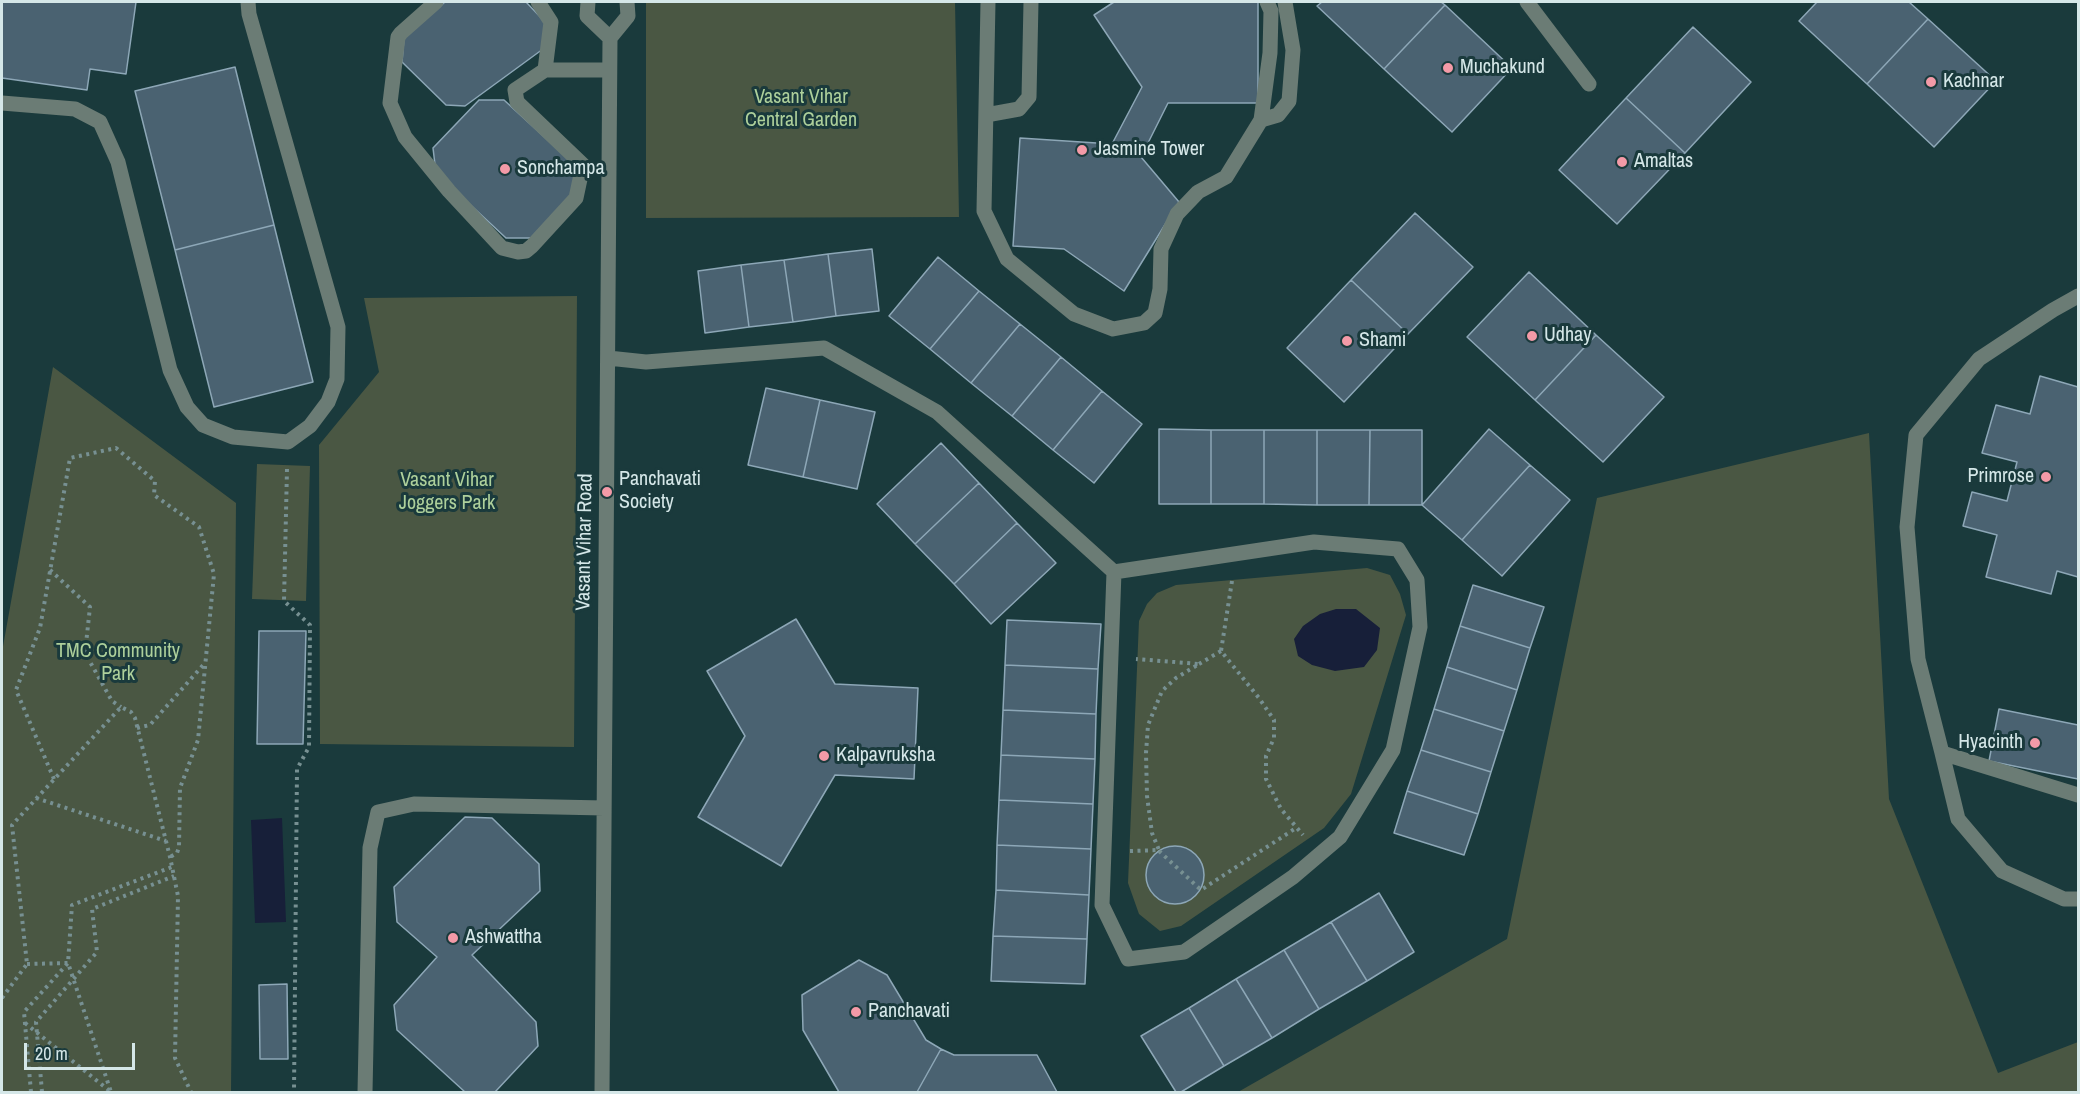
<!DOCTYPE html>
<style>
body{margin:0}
#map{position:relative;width:2080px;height:1094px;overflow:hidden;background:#1a3a3c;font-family:"Archivo Narrow",sans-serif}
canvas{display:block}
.frame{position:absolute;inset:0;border:3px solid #d5e7e8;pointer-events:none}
.scale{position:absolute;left:24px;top:1043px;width:111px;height:27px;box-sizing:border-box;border:3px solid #d5e7e8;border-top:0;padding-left:8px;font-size:18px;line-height:21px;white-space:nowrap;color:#d5e7e8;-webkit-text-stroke:4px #1a3a3c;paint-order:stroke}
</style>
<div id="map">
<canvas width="2080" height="1094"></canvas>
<div class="frame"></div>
<div class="scale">20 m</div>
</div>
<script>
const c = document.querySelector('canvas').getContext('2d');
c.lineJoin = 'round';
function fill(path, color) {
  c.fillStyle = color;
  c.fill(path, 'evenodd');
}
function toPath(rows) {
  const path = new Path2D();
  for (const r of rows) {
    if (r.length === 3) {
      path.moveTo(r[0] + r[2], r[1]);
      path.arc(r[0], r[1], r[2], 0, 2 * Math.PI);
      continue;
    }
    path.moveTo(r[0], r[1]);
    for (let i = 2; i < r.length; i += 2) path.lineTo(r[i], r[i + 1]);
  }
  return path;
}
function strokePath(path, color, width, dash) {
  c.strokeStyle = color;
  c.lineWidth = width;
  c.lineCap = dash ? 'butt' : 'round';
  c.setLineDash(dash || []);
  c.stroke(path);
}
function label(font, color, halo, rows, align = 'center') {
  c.font = font + ' "Archivo Narrow",sans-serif';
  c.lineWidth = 6;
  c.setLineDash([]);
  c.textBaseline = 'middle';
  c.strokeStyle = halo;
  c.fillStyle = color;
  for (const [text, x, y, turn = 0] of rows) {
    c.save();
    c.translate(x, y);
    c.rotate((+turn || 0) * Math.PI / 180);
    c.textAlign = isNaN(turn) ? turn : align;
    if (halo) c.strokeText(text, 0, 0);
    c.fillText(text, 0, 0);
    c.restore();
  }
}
const green = toPath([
 [646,2,955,2,959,217,646,218],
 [577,296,574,747,320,744,319,445,379,372,364,298],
 [53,367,236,503,231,1092,2,1092,2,652],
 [1869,433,1889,799,1998,1073,2078,1042,2078,1092,1238,1092,1507,939,1597,498],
 [257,464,310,466,306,601,252,599],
 [1367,568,1390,575,1400,594,1406,615,1351,794,1324,828,1181,926,1160,931,1139,914,1128,883,1139,621,1147,604,1157,593,1176,585]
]);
const water = toPath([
 [1336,609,1356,609,1380,628,1377,650,1364,667,1335,671,1312,665,1298,656,1294,639,1303,626,1320,614],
 [282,818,286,922,255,923,251,820]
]);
const building = toPath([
 [2,2,136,2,126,74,90,69,87,90,2,78,2,2],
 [445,2,526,2,547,24,543,49,465,106,446,105,402,62,404,38,445,2],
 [1114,2,1258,2,1258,103,1168,103,1141,157,1179,202,1124,291,1064,249,1013,246,1020,138,1112,144,1142,87,1094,15,1114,2],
 [1322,2,1441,2,1445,5,1384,69,1317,6,1322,2],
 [1817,2,1909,2,1928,19,1867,84,1799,21,1817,2],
 [1445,5,1512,68,1452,132,1384,69,1445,5],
 [1928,19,1996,81,1934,147,1867,84,1928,19],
 [1693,27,1751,82,1685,153,1626,98,1693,27],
 [235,67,274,225,175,250,135,91,235,67],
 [1626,98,1685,153,1617,224,1559,170,1626,98],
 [479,100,504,100,575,165,577,189,531,238,506,238,436,173,433,148,479,100],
 [1415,213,1473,267,1408,334,1351,280,1415,213],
 [274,225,313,382,214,407,175,250,274,225],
 [872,249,879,311,836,316,828,254,872,249],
 [828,254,836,316,793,322,784,260,828,254],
 [938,257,979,291,930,349,889,316,938,257],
 [784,260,793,322,749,327,741,265,784,260],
 [741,265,749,327,705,333,698,271,741,265],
 [1529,272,1596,335,1535,400,1467,337,1529,272],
 [1351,280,1408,334,1344,402,1287,348,1351,280],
 [979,291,1020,324,971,383,930,349,979,291],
 [1020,324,1061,357,1012,416,971,383,1020,324],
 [1596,335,1664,397,1603,462,1535,400,1596,335],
 [1061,357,1102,391,1053,450,1012,416,1061,357],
 [2040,376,2078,387,2078,577,2057,571,2051,594,1986,577,1997,535,1963,526,1972,492,2007,501,2017,462,1982,453,1996,405,2030,414,2040,376],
 [766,388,820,400,803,477,748,465,766,388],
 [1102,391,1142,424,1094,483,1053,450,1102,391],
 [820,400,875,412,857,489,803,477,820,400],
 [1159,429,1211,430,1211,504,1159,504,1159,429],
 [1489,429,1530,465,1462,540,1422,505,1489,429],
 [1211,430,1264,430,1264,504,1211,504,1211,430],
 [1264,430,1317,430,1317,505,1264,504,1264,430],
 [1317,430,1370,430,1369,505,1317,505,1317,430],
 [1370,430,1422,430,1422,505,1369,505,1370,430],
 [941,443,979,483,915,544,877,504,941,443],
 [1530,465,1570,500,1502,576,1462,540,1530,465],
 [979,483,1017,523,954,584,915,544,979,483],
 [1017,523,1056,563,991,624,954,584,1017,523],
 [1473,585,1544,607,1530,648,1460,626,1473,585],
 [796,619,835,684,918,688,914,779,835,775,781,866,698,817,745,736,707,671,796,619],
 [1007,620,1101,624,1098,669,1005,665,1007,620],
 [1460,626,1530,648,1517,690,1447,667,1460,626],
 [259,631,306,631,303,744,257,744,259,631],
 [1005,665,1098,669,1096,714,1003,710,1005,665],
 [1447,667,1517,690,1504,731,1434,709,1447,667],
 [1434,709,1504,731,1491,772,1421,750,1434,709],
 [1999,709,2078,725,2078,779,1989,761,1999,709],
 [1003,710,1096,714,1095,759,1001,755,1003,710],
 [1421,750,1491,772,1478,814,1407,791,1421,750],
 [1001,755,1095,759,1093,804,999,800,1001,755],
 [1407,791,1478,814,1464,855,1394,833,1407,791],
 [999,800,1093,804,1091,849,997,845,999,800],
 [465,817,492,818,539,864,540,891,472,955,536,1022,538,1046,495,1092,465,1092,397,1030,394,1005,437,957,397,922,394,887,465,817],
 [997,845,1091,849,1089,895,996,890,997,845],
 [1175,875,29],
 [996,890,1089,895,1087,939,993,936,996,890],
 [1379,893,1414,952,1367,981,1331,922,1379,893],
 [1331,922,1367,981,1319,1009,1284,950,1331,922],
 [993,936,1087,939,1085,984,991,981,993,936],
 [1284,950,1319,1009,1272,1038,1236,979,1284,950],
 [859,960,887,975,926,1040,941,1049,917,1092,839,1092,803,1030,802,995,859,960],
 [1236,979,1272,1038,1224,1066,1189,1008,1236,979],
 [287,984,288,1059,260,1059,259,985,287,984],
 [1189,1008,1224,1066,1181,1092,1176,1092,1141,1036,1189,1008],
 [941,1049,954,1055,1037,1055,1057,1092,917,1092,941,1049]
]);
const path = toPath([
 [287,469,284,601,310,625,309,747,297,769,294,1092],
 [50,570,90,607,85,653,112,701,121,707],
 [1232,581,1221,651,1259,698,1274,720,1274,738,1266,756,1266,779,1281,809,1303,835],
 [1199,664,1221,651],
 [137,728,150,725,205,663],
 [54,779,16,690,40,628,70,458,116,448,155,481,154,495,199,527,214,574,198,740,180,788,179,847,177,853,170,857],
 [36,798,166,841],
 [1130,851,1159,850,1152,833,1147,796,1146,753,1148,725,1162,691,1176,678,1199,664,1136,659],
 [1159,851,1201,890,1296,828],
 [27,964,68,963,72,905,172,867],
 [2,998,27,964,12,825,121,707,131,712,135,718,170,857,178,896,175,1058,191,1092],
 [25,1023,111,1092],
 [31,1092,24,1012,68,963,111,1092],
 [42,1092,36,1022,97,952,92,909,174,876]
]);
const minor = toPath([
 [436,2,401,33,398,37,390,103,405,137,449,191,502,248,518,252,526,251,532,246,576,198,583,165,517,102,515,90,545,70,551,22,538,2],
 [588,2,587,16,610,38,602,1092],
 [988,2,984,211,1007,259,1074,314,1113,329,1144,323,1155,313,1160,289,1161,249,1177,214,1198,192,1226,177,1261,120,1278,115,1289,101,1293,50,1285,2],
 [1527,2,1589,84],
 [610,38,628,16,627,2],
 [545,70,609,70],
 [2,103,75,109,100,122,118,162,170,370,187,407,203,425,233,437,288,442,310,426,328,402,337,379,338,327,249,14,248,2],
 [986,115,1019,109,1029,97,1031,2],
 [1261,120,1270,53,1271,11,1267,2],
 [2078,296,2053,310,1979,359,1916,435,1907,527,1918,659,1942,753,2078,795],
 [608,358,646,362,824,348,937,412,1114,572,1314,542,1398,549,1417,580,1420,627,1393,750,1340,837,1293,877,1184,952,1128,959,1102,905,1114,572],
 [1942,753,1958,819,2002,871,2064,899,2078,899],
 [365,1092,370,848,378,812,414,804,604,808]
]);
const markers = [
 [1448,68,6,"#f39aa7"],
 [1931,82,6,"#f39aa7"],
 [1082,150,6,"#f39aa7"],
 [1622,162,6,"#f39aa7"],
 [505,169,6,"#f39aa7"],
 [1532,336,6,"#f39aa7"],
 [1347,341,6,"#f39aa7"],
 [2046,477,6,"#f39aa7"],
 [607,492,6,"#f39aa7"],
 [2035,743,6,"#f39aa7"],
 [824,756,6,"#f39aa7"],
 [453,938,6,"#f39aa7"],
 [856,1012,6,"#f39aa7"]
];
const poiNames = [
 ["Muchakund",1460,68],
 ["Kachnar",1943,82],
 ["Jasmine Tower",1094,150],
 ["Amaltas",1634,162],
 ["Sonchampa",517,169],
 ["Udhay",1544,336],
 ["Shami",1359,341],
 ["Primrose",2034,477,"right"],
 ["Panchavati",619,480],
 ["Society",619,503],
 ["Hyacinth",2023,743,"right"],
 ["Kalpavruksha",836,756],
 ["Ashwattha",465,938],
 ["Panchavati",868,1012]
];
const parkNames = [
 ["Vasant Vihar",801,98],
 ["Central Garden",801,121],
 ["Vasant Vihar",447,481],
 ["Joggers Park",447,504],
 ["TMC Community",118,652],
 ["Park",118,675]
];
const streetNames = [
 ["Vasant Vihar Road",585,542,-89]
];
fill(green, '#4a5743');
fill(water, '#171f39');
fill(building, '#4a6271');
strokePath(building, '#8da7b7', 1.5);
strokePath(path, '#779092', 4, [3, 4.5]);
strokePath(minor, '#6b7c75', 15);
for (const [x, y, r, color] of markers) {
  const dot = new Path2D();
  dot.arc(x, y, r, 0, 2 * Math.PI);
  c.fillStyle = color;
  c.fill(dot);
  strokePath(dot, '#1a3a3c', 2);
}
label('20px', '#d5e7e8', '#1a3a3c', poiNames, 'left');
label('20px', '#aed09b', '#1a3a3c', parkNames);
label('20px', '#d5e7e8', '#1a3a3c', streetNames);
</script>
